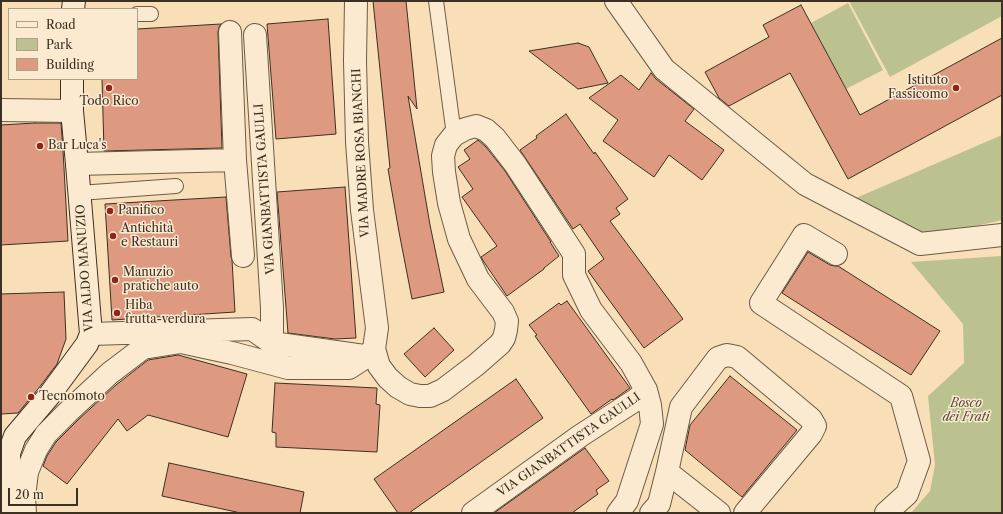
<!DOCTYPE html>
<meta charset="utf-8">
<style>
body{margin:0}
#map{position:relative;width:1003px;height:514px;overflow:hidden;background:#f9dfb7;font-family:"Libre Caslon Text",serif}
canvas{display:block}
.frame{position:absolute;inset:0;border:2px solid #3c3022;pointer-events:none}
.legend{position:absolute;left:8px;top:8px;width:130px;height:72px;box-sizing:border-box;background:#fbead0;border:1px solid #afa08a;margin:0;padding:5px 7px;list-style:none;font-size:12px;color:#3c3022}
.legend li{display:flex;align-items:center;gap:8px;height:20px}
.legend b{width:20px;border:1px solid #afa08a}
.scale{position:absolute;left:8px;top:488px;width:70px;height:18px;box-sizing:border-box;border:2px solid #3c3022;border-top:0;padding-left:5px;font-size:12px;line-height:14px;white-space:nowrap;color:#3c3022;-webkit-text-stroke:3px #fbead0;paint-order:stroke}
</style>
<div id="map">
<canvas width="1003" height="514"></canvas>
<div class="frame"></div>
<ul class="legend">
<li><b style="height:5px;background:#fbead0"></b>Road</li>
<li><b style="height:11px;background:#bcc28f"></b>Park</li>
<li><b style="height:11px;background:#dd9a80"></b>Building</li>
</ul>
<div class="scale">20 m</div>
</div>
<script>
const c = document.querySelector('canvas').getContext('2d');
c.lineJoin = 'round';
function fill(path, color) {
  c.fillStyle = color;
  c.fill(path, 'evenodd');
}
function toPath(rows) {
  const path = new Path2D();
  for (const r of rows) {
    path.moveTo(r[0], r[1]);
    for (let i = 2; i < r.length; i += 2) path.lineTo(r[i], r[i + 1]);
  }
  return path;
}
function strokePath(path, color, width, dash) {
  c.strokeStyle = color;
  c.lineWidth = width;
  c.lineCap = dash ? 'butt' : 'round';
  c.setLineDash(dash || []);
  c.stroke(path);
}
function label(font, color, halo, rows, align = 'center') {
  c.font = font + ' "Libre Caslon Text",serif';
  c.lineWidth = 3;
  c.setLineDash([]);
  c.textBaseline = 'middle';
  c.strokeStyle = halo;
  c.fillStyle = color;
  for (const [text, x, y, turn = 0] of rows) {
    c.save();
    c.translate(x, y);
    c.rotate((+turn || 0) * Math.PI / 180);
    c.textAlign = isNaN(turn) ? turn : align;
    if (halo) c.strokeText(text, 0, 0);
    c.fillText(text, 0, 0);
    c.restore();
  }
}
const green = toPath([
 [849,1,1002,1,1002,16,890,77],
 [848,3,883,70,846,89,811,23],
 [1002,135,1002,220,923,238,856,198],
 [1002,256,1002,513,911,513,930,491,935,465,928,396,964,363,963,324,911,262]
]);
const building = toPath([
 [373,1,406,1,417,109,408,96,430,225,444,292,412,299,399,232,388,169,390,168,373,1],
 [801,5,860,115,1002,38,1002,95,848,179,790,73,729,106,719,98,705,72,769,37,763,25,801,5],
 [328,19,336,134,276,139,267,24,328,19],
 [221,24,219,27,218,32,222,148,104,151,102,79,137,79,137,29,221,24],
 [578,43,589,47,608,83,578,89,529,51,578,43],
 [651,73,656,79,694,109,685,121,724,150,702,180,669,155,654,177,603,141,618,120,589,98,621,75,639,90,651,73],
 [566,114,594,154,595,152,628,199,616,208,620,214,610,221,683,319,644,348,588,271,604,259,580,224,573,229,520,150,537,138,536,136,566,114],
 [35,123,61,123,63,150,68,241,1,245,1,125,35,123],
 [478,140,486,147,505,171,551,242,550,242,559,256,544,268,544,269,507,296,484,262,481,257,497,246,462,197,473,189,458,167,470,159,464,150,478,140],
 [345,187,356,338,335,339,288,333,277,192,345,187],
 [226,197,231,257,232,260,235,312,112,320,105,204,226,197],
 [808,252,830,265,835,266,838,266,940,331,911,375,782,293,808,252],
 [64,292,66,339,57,364,38,389,18,413,1,414,1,294,64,292],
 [567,301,630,388,613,400,612,399,591,414,535,336,537,335,529,325,559,303,561,305,567,301],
 [434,328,454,350,425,377,404,354,434,328],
 [178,355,247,374,228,437,148,415,127,431,118,419,67,484,43,466,47,456,56,442,79,419,116,385,148,360,178,355],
 [730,376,797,430,742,497,685,450,690,425,730,376],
 [516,379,543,418,409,513,398,513,374,479,516,379],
 [275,383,377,388,376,404,380,405,377,452,276,447,276,433,272,432,275,383],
 [585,448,609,481,596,490,598,494,572,513,494,513,585,448],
 [169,463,304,492,300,513,241,513,162,496,169,463]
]);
const lane = toPath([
 [436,1,454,135],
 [137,14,151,14],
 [79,193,176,186]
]);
const street = toPath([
 [616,1,664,69,805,184,920,244,1002,235],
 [255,35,272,308,272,343],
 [1,110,72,111],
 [235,160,243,256],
 [77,164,235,160,230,32],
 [836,254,804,235,761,303,901,396,919,461,907,494,886,513],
 [91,334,252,329,272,343,364,356],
 [374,349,379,366,388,378,398,387,410,394,420,396,430,396,443,390,476,365,500,344,504,338,506,330,507,321,503,312,478,279,459,239,449,203,444,172,443,156,446,145,454,135,465,129,476,126,486,130,495,138,515,164,574,254,574,275,591,310,631,363,646,390,637,399,580,436,473,513],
 [25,513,24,497,27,472,36,450,46,434,70,410,110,373,143,348,181,342,232,353,288,368,349,368,366,357,374,349,377,328,362,210,357,142,355,61,356,1],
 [618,513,627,501,652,424,650,405,646,390],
 [651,513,659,504,667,472],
 [719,513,667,472,681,407,718,358,727,355,737,357,811,419,815,426,811,434,745,513]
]);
const secondary = toPath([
 [73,9,74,1],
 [11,513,9,453,15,436,48,397,87,344,91,334,77,164,72,111,72,79]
]);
const markers = [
 [109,88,4,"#8f2418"],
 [956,88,4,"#8f2418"],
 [40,146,4,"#8f2418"],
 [110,211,4,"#8f2418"],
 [113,236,4,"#8f2418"],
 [115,280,4,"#8f2418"],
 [117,313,4,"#8f2418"],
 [31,397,4,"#8f2418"]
];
const poiNames = [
 ["Istituto",948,81,"right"],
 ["Fassicomo",948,95,"right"],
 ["Todo Rico",109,102,"center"],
 ["Bar Luca's",48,146],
 ["Panifico",118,211],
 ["Antichità",121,229],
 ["e Restauri",121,243],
 ["Manuzio",123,273],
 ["pratiche auto",123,287],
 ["Hiba",125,306],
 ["frutta-verdura",125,320],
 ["Tecnomoto",39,397]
];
const streetNames = [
 ["VIA MADRE ROSA BIANCHI",361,153,-93],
 ["VIA GIANBATTISTA GAULLI",265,189,-94],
 ["VIA ALDO MANUZIO",85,268,-94],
 ["VIA GIANBATTISTA GAULLI",569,445,-35]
];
const parkNames = [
 ["Bosco",966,404],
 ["dei Frati",966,418]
];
fill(green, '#bcc28f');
fill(building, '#dd9a80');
strokePath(building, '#3c3022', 1);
strokePath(lane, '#6b5c47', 16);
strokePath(street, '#6b5c47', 24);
strokePath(secondary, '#3c3022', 24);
strokePath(lane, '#fbead0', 14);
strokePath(street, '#fbead0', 22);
strokePath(secondary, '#fbead0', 22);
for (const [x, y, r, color] of markers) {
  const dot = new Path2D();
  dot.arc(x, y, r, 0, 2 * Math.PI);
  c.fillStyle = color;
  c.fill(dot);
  strokePath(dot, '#fbead0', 1.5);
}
label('12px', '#3c3022', '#fbead0', poiNames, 'left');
label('12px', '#3c3022', '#fbead0', streetNames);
label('italic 12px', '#564d38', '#fbead0', parkNames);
</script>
